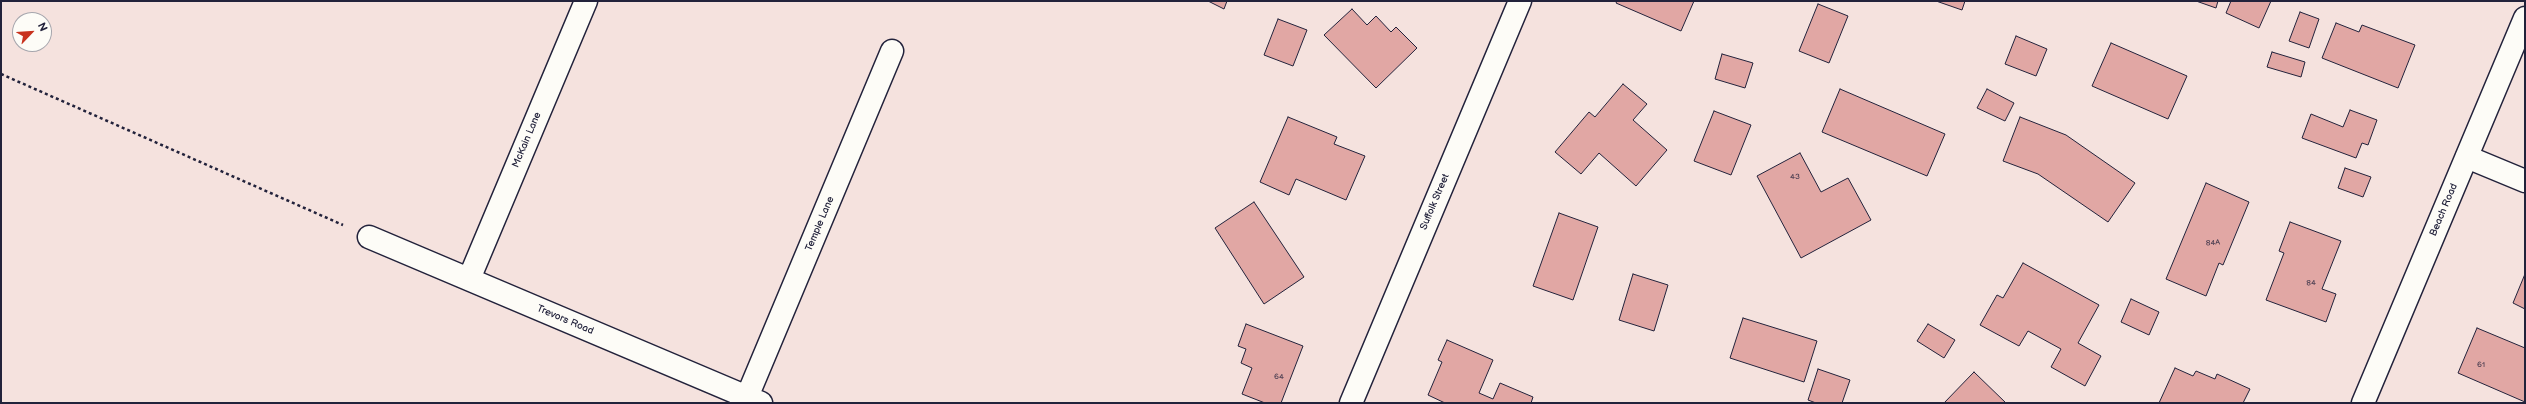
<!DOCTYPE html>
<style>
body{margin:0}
#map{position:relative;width:2526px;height:404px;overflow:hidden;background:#f5e2de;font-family:"Balsamiq Sans",sans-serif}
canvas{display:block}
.frame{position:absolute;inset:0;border:2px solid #22223b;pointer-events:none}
.north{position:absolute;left:12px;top:12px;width:40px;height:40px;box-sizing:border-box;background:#fdfcf7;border:1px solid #a5a5ac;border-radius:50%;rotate:65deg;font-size:11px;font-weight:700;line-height:16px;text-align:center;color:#22223b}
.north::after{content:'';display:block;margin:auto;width:14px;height:18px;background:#c8321e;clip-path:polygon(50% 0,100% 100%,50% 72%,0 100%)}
</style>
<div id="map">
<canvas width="2526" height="404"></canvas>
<div class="frame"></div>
<div class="north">N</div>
</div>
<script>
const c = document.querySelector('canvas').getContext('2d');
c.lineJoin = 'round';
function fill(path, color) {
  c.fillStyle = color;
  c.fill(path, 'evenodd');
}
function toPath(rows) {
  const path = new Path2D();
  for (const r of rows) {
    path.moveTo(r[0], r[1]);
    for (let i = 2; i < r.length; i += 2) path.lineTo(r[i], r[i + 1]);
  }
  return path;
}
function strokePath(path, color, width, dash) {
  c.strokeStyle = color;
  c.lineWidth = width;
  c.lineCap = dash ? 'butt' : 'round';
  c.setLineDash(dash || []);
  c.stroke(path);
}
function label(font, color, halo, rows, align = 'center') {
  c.font = font + ' "Balsamiq Sans",sans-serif';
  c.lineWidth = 4;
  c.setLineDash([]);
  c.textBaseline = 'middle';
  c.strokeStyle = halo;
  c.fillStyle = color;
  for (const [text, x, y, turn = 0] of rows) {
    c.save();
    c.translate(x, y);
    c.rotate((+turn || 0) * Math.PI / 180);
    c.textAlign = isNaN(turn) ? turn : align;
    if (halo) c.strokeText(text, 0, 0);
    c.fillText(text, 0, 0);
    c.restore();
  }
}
const building = toPath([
 [1208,1,1227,1,1224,9,1208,1],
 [1617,1,1694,1,1681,31,1616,3,1617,1],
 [1936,1,1965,1,1962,10,1936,1],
 [2196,1,2218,1,2216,8,2196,1],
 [2231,1,2271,1,2259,28,2226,13,2231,1],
 [1818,4,1848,16,1829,63,1799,51,1818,4],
 [1352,9,1367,25,1376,16,1391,32,1396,27,1417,48,1376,88,1324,35,1352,9],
 [2300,12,2319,19,2309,48,2289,41,2300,12],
 [1278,19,1307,30,1293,66,1264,55,1278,19],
 [2336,23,2359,32,2362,25,2415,45,2398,88,2322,58,2336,23],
 [2016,36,2047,49,2036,76,2005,64,2016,36],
 [2111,43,2187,76,2168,119,2092,86,2111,43],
 [2272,52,2305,62,2301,77,2267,67,2272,52],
 [1722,54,1753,63,1745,88,1715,79,1722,54],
 [1623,84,1647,104,1633,120,1667,150,1636,186,1599,153,1581,174,1555,152,1589,112,1595,117,1623,84],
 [1840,89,1945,134,1927,176,1822,132,1840,89],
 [1987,89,2014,103,2005,121,1977,108,1987,89],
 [2350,110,2377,120,2368,145,2362,143,2356,158,2302,138,2311,114,2343,127,2350,110],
 [1714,111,1751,125,1731,175,1694,161,1714,111],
 [1288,117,1337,137,1334,144,1365,156,1346,200,1296,179,1289,195,1260,182,1288,117],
 [2020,117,2066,135,2135,183,2108,222,2038,174,2003,161,2020,117],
 [1800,153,1821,192,1848,178,1871,220,1801,258,1757,176,1800,153],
 [2345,168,2371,177,2363,197,2338,188,2345,168],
 [2206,183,2249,202,2223,265,2219,263,2206,296,2166,279,2206,183],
 [1254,202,1304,277,1264,304,1215,228,1254,202],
 [1559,213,1598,227,1573,300,1533,286,1559,213],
 [2290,222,2341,241,2322,289,2336,294,2326,322,2266,300,2284,253,2279,251,2290,222],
 [2023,263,2099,305,2078,343,2101,356,2085,386,2051,367,2061,349,2028,331,2019,346,1980,325,1997,295,2003,298,2023,263],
 [1633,274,1668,285,1654,331,1619,320,1633,274],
 [2525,274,2525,309,2513,303,2525,274],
 [2131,299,2159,312,2149,335,2121,322,2131,299],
 [1743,318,1817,341,1804,382,1730,358,1743,318],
 [1246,324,1303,346,1281,403,1265,403,1242,394,1252,368,1241,363,1246,349,1238,346,1246,324],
 [1928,324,1955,340,1944,358,1917,341,1928,324],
 [2477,328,2525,348,2525,402,2458,373,2477,328],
 [1447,340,1493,360,1479,393,1493,399,1500,383,1533,397,1531,403,1445,403,1428,395,1442,362,1438,360,1447,340],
 [2175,368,2193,376,2196,371,2215,379,2217,374,2250,389,2243,403,2159,403,2175,368],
 [1818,369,1850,380,1842,403,1816,403,1808,400,1818,369],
 [1974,372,2006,403,1944,403,1974,372]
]);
const path = toPath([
 [1,74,343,225]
]);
const minor = toPath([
 [2467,157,2525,181],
 [369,237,761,403],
 [469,279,586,1],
 [747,397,892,51],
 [1351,403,1520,1]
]);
const tertiary = toPath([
 [2363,403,2525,18]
]);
const numberNames = [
 ["43",1795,177],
 ["84A",2213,243],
 ["84",2311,283],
 ["61",2481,365],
 ["64",1279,377]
];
const streetNames = [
 ["McKain Lane",527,140,-67],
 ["Suffolk Street",1435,202,-67],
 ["Beach Road",2444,210,-67],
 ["Temple Lane",820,224,-67],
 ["Trevors Road",565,320,23]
];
fill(building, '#e1a7a4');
strokePath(building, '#22223b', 1);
strokePath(minor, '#22223b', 25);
strokePath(tertiary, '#22223b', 25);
strokePath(path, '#22223b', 2.5, [3, 3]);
strokePath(minor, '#fdfcf7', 22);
strokePath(tertiary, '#fdfcf7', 22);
label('8px', '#524355', null, numberNames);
label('10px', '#22223b', '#fdfcf7', streetNames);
</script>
